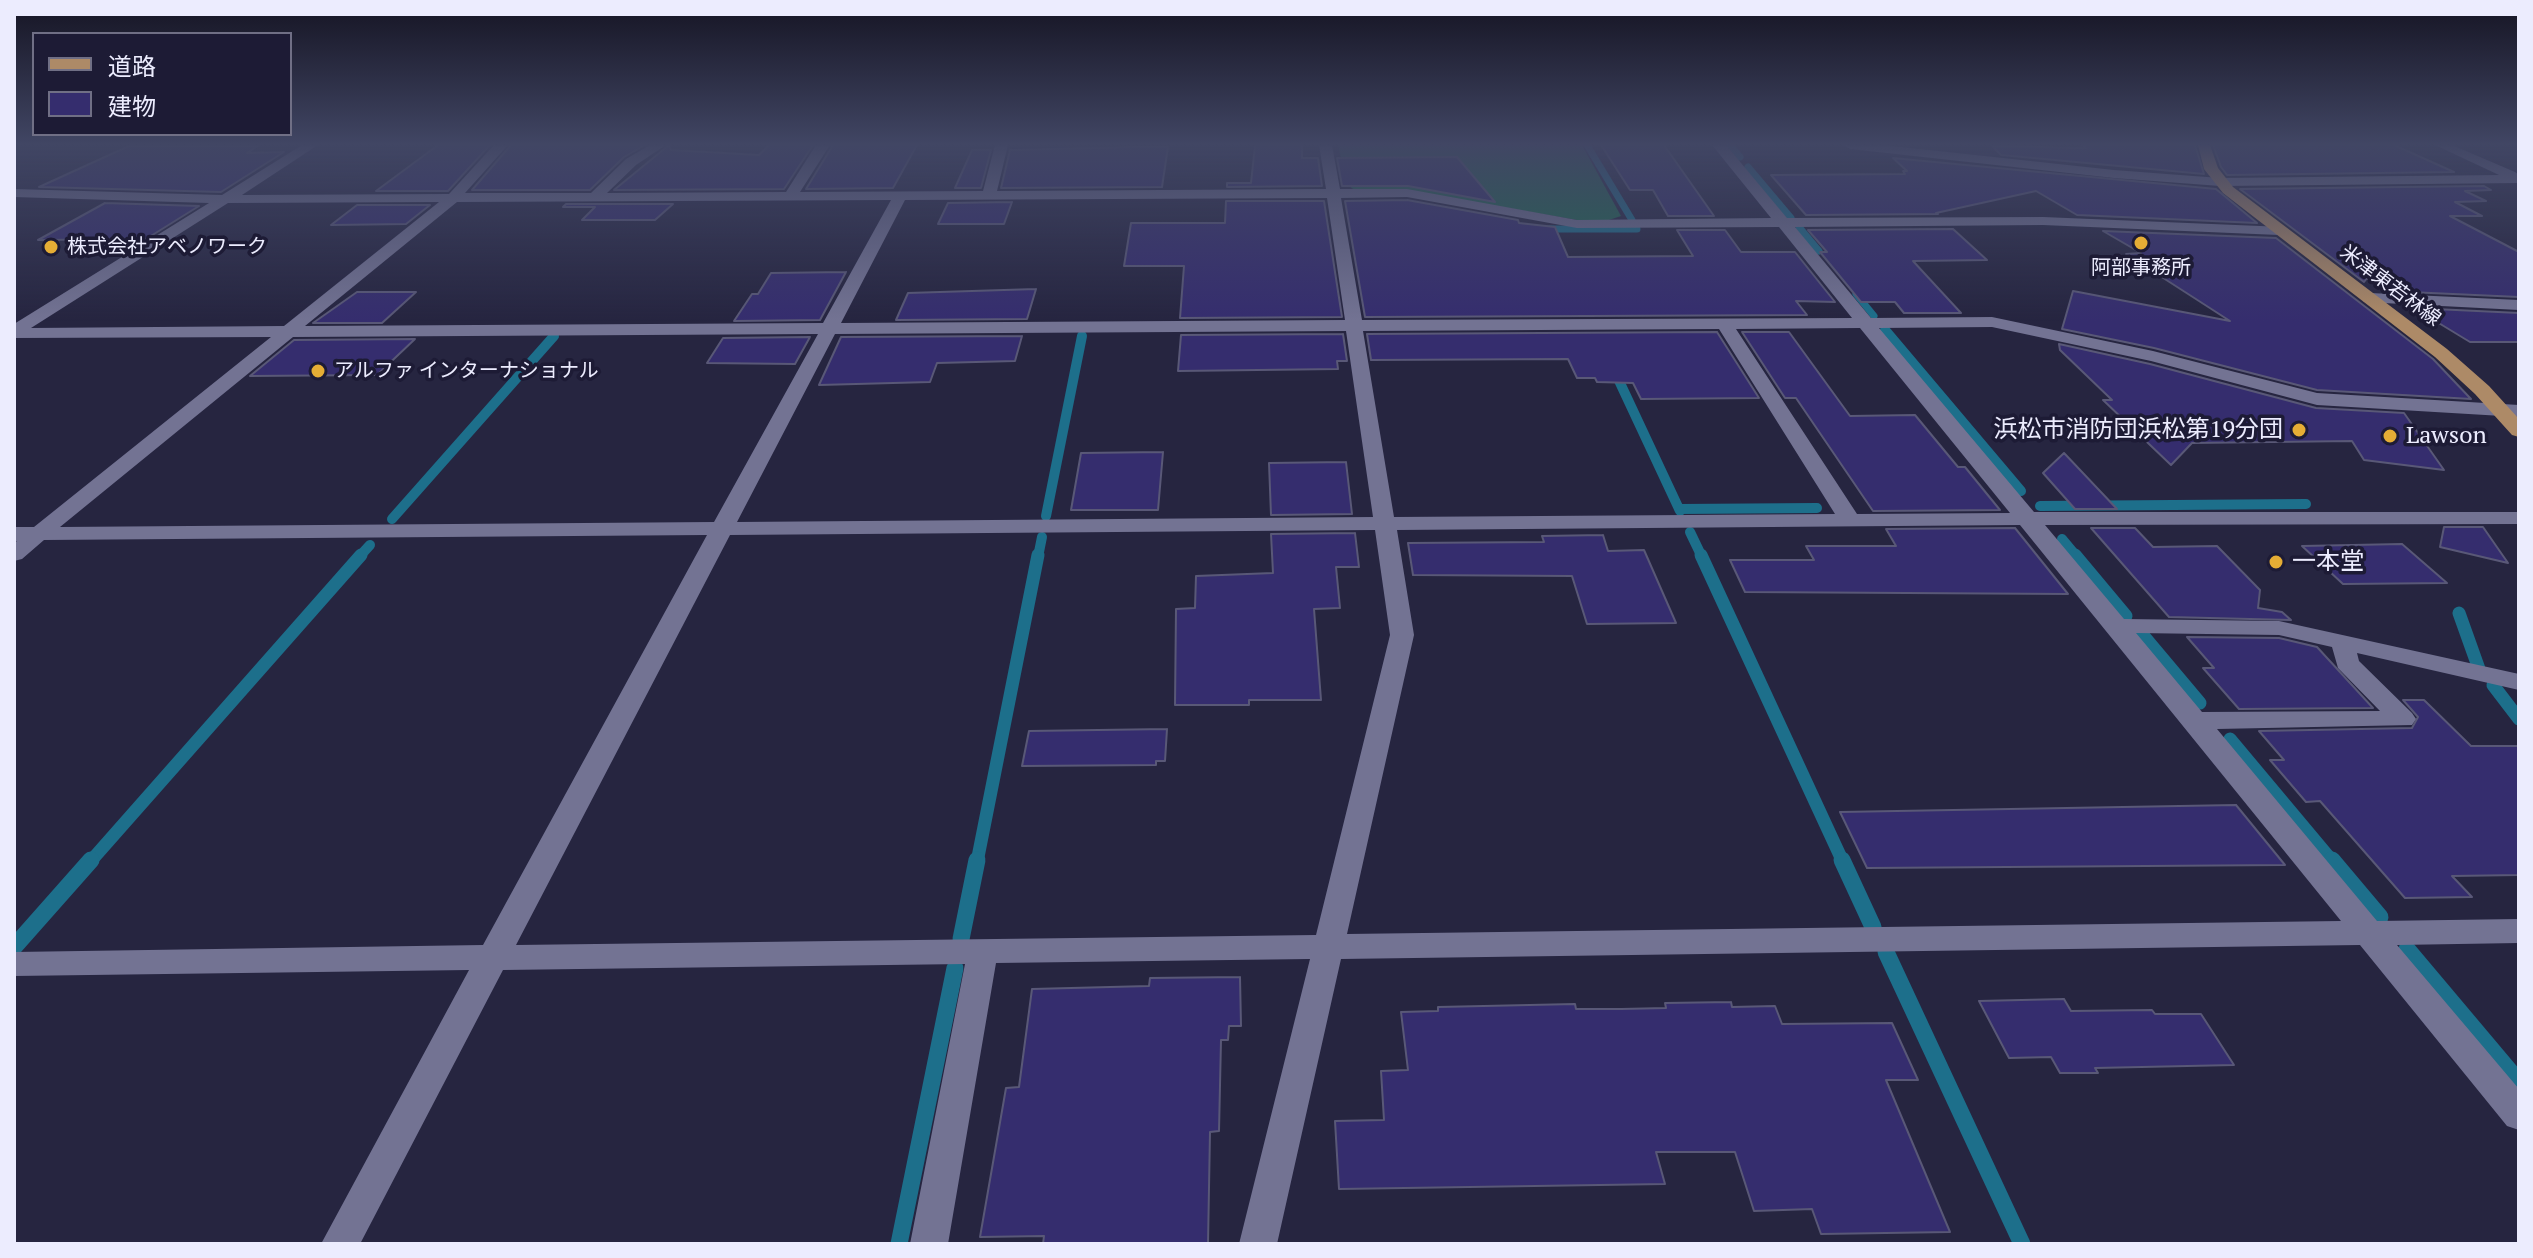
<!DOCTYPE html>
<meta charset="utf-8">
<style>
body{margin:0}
#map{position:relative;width:2533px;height:1258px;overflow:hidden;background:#262540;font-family:"PT Serif","Noto Sans JP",serif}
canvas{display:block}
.frame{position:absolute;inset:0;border:16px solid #ececfe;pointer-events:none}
.legend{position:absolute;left:32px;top:32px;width:260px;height:104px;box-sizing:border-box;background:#1d1b35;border:2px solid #706f85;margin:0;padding:10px 14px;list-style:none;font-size:24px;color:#ececfe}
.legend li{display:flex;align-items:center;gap:16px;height:40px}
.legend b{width:40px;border:2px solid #706f85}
</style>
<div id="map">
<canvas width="2533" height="1258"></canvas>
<div class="frame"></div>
<ul class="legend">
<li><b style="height:10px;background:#ad8a67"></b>道路</li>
<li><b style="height:22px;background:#352d6e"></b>建物</li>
</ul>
</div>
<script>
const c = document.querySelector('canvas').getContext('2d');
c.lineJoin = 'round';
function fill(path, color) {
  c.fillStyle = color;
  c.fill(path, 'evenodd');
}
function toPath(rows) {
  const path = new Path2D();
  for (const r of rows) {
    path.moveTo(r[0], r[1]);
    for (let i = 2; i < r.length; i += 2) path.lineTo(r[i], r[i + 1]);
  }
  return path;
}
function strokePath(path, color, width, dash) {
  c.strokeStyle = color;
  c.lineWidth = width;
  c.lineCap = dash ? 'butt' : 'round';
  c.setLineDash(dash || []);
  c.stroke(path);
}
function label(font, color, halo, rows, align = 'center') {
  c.font = font + ' "PT Serif","Noto Sans JP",serif';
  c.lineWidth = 7;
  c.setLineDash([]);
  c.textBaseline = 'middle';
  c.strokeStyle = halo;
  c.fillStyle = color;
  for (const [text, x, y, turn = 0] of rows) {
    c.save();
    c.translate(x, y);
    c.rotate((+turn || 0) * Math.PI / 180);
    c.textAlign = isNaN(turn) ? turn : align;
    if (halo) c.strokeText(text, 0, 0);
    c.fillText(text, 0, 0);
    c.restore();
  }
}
const forest = toPath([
 [1338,145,1582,145,1621,216,1606,221,1577,220,1420,193,1355,190,1347,185]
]);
const streamFar3 = toPath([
 [1587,145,1632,220],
 [1730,145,1740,157],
 [1748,167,1791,218],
 [1799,227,1819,251],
 [1553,238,1549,229,1637,229,1636,226],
 [1856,294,1874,316]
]);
const streamFar2 = toPath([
 [1885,330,2021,491],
 [1614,370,1680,511],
 [2040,506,2306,504],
 [1679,509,1817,508],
 [1046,516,1082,336],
 [392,519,554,336],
 [1690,532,1702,557],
 [2062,539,2077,557],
 [359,557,370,545],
 [1038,557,1042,537]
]);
const streamFar1 = toPath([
 [1701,555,1843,862],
 [2075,555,2126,616],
 [2459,613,2479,669],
 [2142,634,2200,703],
 [2493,685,2519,719],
 [2230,739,2333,862],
 [90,862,361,555],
 [977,862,1038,555]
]);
const stream = toPath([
 [1842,860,1873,927],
 [2332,860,2380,917],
 [961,939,977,860],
 [14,947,91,860],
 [2407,949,2519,1082],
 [1886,952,2022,1244],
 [899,1244,955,968]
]);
const building = toPath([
 [438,145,490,145,448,191,376,191,438,145],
 [511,145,645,145,624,157,590,190,472,190,511,145],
 [669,145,671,150,759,155,769,145,813,145,784,189,614,190,669,145],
 [833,145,917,145,893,188,806,189,833,145],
 [1255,145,1302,145,1302,158,1318,158,1322,186,1227,187,1227,183,1251,183,1255,145],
 [1601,145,1664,145,1714,216,1668,216,1653,190,1630,190,1601,145],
 [2082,145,2195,145,2204,174,2001,155,1992,146,2086,148,2082,145],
 [2213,145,2394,145,2454,172,2227,175,2221,167,2213,145],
 [129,146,258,146,247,153,284,152,221,192,39,187,129,146],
 [1133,147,1168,147,1162,187,1001,188,1010,150,1133,147],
 [972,150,991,150,981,188,955,188,972,150],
 [1457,157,1495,202,1408,186,1342,186,1337,158,1457,157],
 [1893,158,2216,189,2257,223,2077,215,2036,191,1936,213,1938,214,1806,215,1771,175,1905,174,1903,171,1907,171,1893,158],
 [2484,186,2491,190,2465,191,2486,201,2455,202,2482,216,2450,216,2519,252,2519,297,2387,291,2367,278,2364,282,2240,189,2484,186],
 [1407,200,1518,220,1519,223,1555,227,1568,257,1693,256,1677,230,1725,230,1741,252,1795,252,1835,302,1796,301,1807,315,1365,317,1345,201,1407,200],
 [1226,201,1324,201,1342,317,1180,318,1184,266,1124,266,1131,223,1225,223,1226,201],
 [1012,202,1004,224,938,224,948,203,1012,202],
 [105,203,199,206,146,239,38,240,105,203],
 [566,204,673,204,655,220,582,220,595,207,563,207,566,204],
 [357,205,430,205,406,224,331,225,357,205],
 [1953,229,1987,260,1913,261,1961,313,1904,313,1895,302,1861,302,1820,252,1827,252,1808,230,1953,229],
 [2103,231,2276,238,2433,359,2471,399,2317,390,2154,348,2062,329,2073,291,2230,321,2126,254,2141,253,2103,231],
 [846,272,820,320,734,321,752,294,758,294,771,273,846,272],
 [1036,289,1027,319,896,320,908,293,1036,289],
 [357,292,416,292,382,323,313,323,357,292],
 [2414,308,2519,313,2519,342,2470,342,2414,308],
 [1717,332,1759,398,1641,399,1633,383,1597,382,1595,378,1577,378,1568,359,1371,360,1367,334,1717,332],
 [1742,332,1789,332,1850,416,1915,415,1958,467,1965,467,2000,510,1873,511,1796,398,1785,398,1742,332],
 [1343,334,1347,361,1337,361,1338,369,1178,371,1181,335,1343,334],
 [1022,336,1015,361,937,363,930,382,819,385,841,337,1022,336],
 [810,337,795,364,707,363,723,338,810,337],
 [415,339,377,375,250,376,294,340,415,339],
 [2059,344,2150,364,2316,408,2404,413,2444,470,2364,460,2352,441,2192,443,2171,465,2103,400,2112,400,2060,350,2059,344],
 [1163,452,1158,510,1071,510,1081,453,1163,452],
 [2064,453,2117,509,2075,509,2043,473,2064,453],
 [1346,462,1352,514,1271,515,1269,463,1346,462],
 [2444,527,2483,527,2508,563,2440,547,2444,527],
 [2015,528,2068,594,1745,592,1730,560,1814,560,1806,546,1896,546,1886,529,2015,528],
 [2091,528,2135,528,2153,547,2217,546,2260,590,2258,608,2282,612,2291,620,2169,617,2091,528],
 [1355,533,1359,567,1336,567,1340,608,1314,609,1321,700,1249,700,1249,705,1175,705,1176,609,1195,608,1196,576,1273,573,1271,534,1355,533],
 [1603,535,1608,551,1644,550,1676,623,1587,624,1572,576,1413,575,1408,543,1544,542,1542,536,1603,535],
 [2402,544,2447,583,2343,584,2302,546,2402,544],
 [2187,637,2279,638,2317,647,2373,708,2239,709,2203,668,2214,668,2187,637],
 [2403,700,2424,700,2471,746,2519,746,2519,875,2452,876,2472,897,2405,898,2320,801,2306,802,2270,760,2284,760,2259,731,2412,728,2418,717,2403,700],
 [1167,729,1165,761,1156,761,1156,765,1022,766,1029,731,1167,729],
 [2236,805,2285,865,1867,868,1840,812,2236,805],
 [1240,977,1241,1026,1229,1026,1228,1040,1221,1040,1219,1131,1210,1132,1208,1244,1043,1244,1044,1236,980,1237,1006,1088,1019,1087,1032,989,1149,986,1150,978,1240,977],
 [2064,999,2071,1011,2152,1010,2155,1014,2201,1014,2234,1065,2095,1068,2098,1073,2060,1073,2051,1057,2009,1058,1979,1001,2064,999],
 [1731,1002,1732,1007,1775,1006,1782,1024,1892,1023,1918,1080,1886,1080,1950,1232,1821,1234,1812,1209,1754,1211,1735,1152,1656,1152,1665,1184,1339,1189,1335,1121,1384,1120,1381,1071,1408,1070,1401,1012,1438,1011,1438,1007,1575,1004,1576,1009,1621,1009,1666,1008,1665,1003,1731,1002]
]);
const minor = toPath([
 [302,145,318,145,242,195,449,194,494,145,508,145,465,193,591,193,626,159,650,145,666,145,636,165,607,193,786,192,816,145,830,145,800,192,983,191,995,145,1008,145,997,191,1326,189,1319,145,1332,145,1340,189,1407,189,1577,220,1771,218,1712,145,1726,145,1787,218,2043,217,2284,227,2284,233,2279,235,2043,225,1795,227,1871,318,1992,317,2153,351,2317,393,2519,405,2519,417,2317,405,2151,361,1992,327,1879,328,2034,512,2519,512,2519,524,2045,525,2124,619,2279,621,2519,674,2519,690,2357,653,2359,661,2412,713,2416,719,2412,725,2217,729,2377,921,2519,919,2519,943,2397,945,2519,1089,2519,1130,2507,1126,2360,945,1341,959,1277,1244,1239,1244,1310,959,996,963,948,1244,910,1244,965,964,503,970,360,1244,321,1244,469,970,14,976,14,952,483,945,707,535,44,540,22,559,14,561,14,543,17,541,14,541,14,527,34,527,271,337,14,338,14,324,209,203,14,197,14,189,222,195,302,145],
 [1407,197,1577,228,1779,227,1852,318,1362,320,1341,198,1407,197],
 [1327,198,1345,320,841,323,905,200,1327,198],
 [891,200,823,323,305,326,457,202,891,200],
 [439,202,284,326,31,328,228,203,439,202],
 [1860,328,2010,513,1857,514,1736,329,1860,328],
 [1719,329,1835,514,1394,517,1363,331,1719,329],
 [1346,331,1373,517,737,522,835,334,1346,331],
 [818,334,714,522,60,527,293,337,818,334],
 [2020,525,2341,921,1347,934,1414,635,1397,530,2020,525],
 [1375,530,1390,635,1316,935,516,945,730,535,1375,530],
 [2136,633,2279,635,2332,647,2338,668,2380,711,2202,712,2136,633],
 [1843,145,1883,145,2114,170,2220,178,2499,175,2435,145,2452,145,2515,172,2519,175,2519,183,2220,186,2114,178,1850,149,1843,145],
 [2370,293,2519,300,2519,310,2364,302,2362,298,2370,293]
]);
const major = toPath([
 [2198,145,2210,145,2218,168,2233,187,2447,349,2489,386,2519,419,2519,437,2512,435,2475,394,2435,357,2223,193,2204,169,2198,145]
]);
const markers = [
 [2141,243,8,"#e5ad35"],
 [51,247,8,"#e5ad35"],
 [318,371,8,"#e5ad35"],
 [2299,430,8,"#e5ad35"],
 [2390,436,8,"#e5ad35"],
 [2276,562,8,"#e5ad35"]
];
const farPoinames = [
 ["株式会社アベノワーク",67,247],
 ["阿部事務所",2141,268,"center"],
 ["アルファ インターナショナル",334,371]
];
const farStreetnames = [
 ["米津東若林線",2390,286,37]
];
const poiNames = [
 ["浜松市消防団浜松第19分団",2283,430,"right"],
 ["Lawson",2406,436],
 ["一本堂",2292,562]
];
fill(forest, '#1e6a4e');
strokePath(streamFar3, '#1d6f8b', 7);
strokePath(streamFar2, '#1d6f8b', 10);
strokePath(streamFar1, '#1d6f8b', 13);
strokePath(stream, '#1d6f8b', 17);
fill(building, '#352d6e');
strokePath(building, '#595877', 2);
fill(minor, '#737393');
fill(major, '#ad8a67');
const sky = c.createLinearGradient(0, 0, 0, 321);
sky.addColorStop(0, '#151423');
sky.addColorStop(0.45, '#414664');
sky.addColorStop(1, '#41466400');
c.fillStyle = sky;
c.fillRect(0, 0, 2533, 321);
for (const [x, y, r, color] of markers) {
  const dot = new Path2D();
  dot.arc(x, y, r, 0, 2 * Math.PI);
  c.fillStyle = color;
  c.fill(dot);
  strokePath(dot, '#1d1b35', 3);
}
label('20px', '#ececfe', '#1d1b35', farPoinames, 'left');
label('20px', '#ececfe', '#1d1b35', farStreetnames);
label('24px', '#ececfe', '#1d1b35', poiNames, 'left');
</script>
